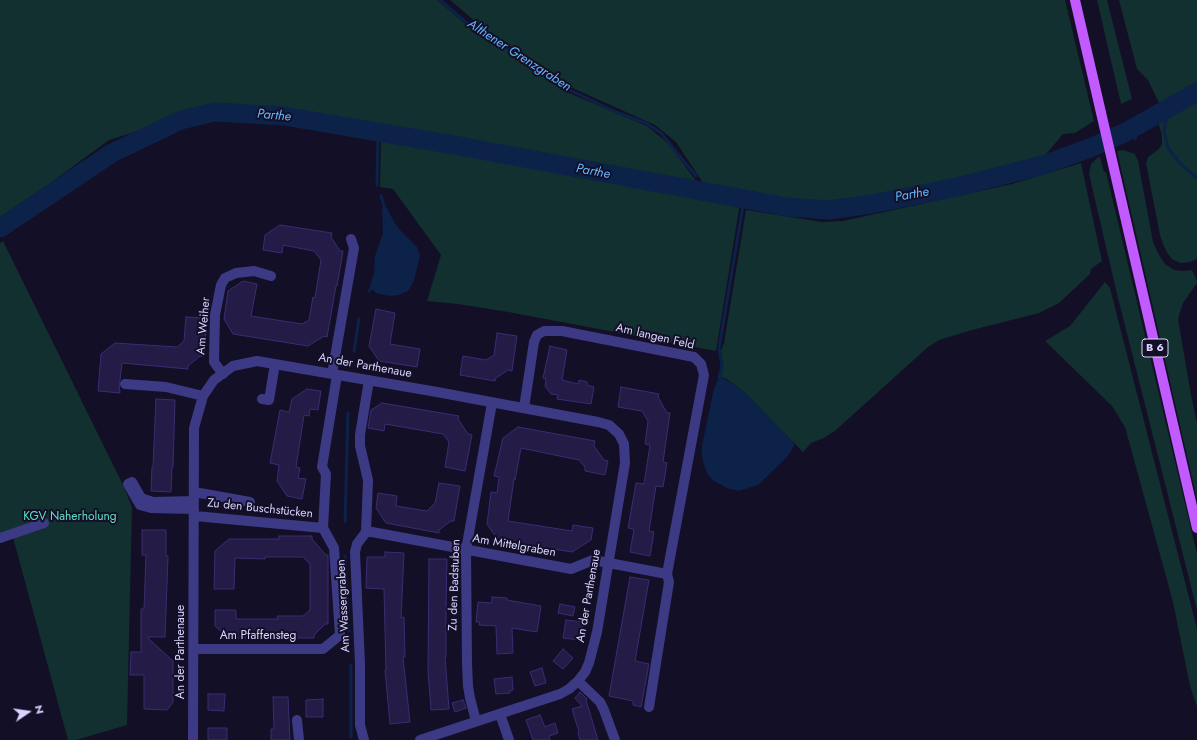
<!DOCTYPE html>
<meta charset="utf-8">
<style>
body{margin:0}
#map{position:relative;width:1197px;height:740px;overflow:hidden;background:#130f26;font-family:Jost,sans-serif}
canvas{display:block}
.north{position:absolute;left:8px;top:692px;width:40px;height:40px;-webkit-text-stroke:3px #130f26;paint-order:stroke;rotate:77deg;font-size:11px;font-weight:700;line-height:16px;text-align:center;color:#d9d4ff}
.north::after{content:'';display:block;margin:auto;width:14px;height:18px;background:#d9d4ff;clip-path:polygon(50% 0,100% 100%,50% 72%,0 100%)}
</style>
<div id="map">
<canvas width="1197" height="740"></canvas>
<div class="north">N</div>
</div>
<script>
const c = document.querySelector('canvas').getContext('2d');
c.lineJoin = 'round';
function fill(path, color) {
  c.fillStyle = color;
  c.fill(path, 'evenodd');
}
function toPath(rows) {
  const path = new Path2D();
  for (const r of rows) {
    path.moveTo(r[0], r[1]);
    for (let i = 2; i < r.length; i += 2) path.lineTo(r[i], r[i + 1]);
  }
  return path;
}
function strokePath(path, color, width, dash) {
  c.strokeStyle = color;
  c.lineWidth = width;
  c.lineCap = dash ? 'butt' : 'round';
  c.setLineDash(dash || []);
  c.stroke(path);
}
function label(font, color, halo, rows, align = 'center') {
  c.font = font + ' Jost,sans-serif';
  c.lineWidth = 4;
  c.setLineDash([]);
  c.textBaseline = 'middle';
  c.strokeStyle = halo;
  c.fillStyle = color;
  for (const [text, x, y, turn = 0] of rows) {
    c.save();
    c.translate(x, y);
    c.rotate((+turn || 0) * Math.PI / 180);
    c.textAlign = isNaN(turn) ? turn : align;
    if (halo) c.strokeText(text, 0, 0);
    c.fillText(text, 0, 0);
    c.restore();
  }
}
const green = toPath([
 [0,0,437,0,475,32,489,38,506,48,562,90,647,126,669,144,702,189,565,163,351,120,279,110,219,110,203,112,176,119,109,140,0,220],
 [450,0,1065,0,1094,121,1075,133,1063,134,1042,159,975,179,884,198,827,207,707,189,676,142,655,125,559,82,506,43,484,29],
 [1097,0,1107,0,1132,99,1121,104],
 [1119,0,1197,0,1197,83,1161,107,1148,80,1137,69],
 [1197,98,1197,259,1190,262,1181,263,1173,260,1168,254,1163,244,1160,235,1146,163,1148,157,1159,149,1162,144,1162,135,1158,122],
 [381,137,740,203,716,351,508,312,458,304,427,301,441,255,393,189,380,187],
 [1123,150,1135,154,1138,161,1153,242,1159,255,1165,264,1174,270,1183,271,1192,270,1197,281,1197,283,1183,303,1178,319,1191,395,1197,423,1197,499,1117,151],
 [1100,157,1104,172,1106,172,1197,554,1197,610,1117,294,1089,174,1091,164,1097,158],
 [1081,163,1102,261,1091,269,1090,274,1059,303,1039,313,972,330,939,340,928,347,836,430,824,438,811,443,803,452,744,392,725,378,721,377,723,363,721,351,724,343,746,210,822,222,843,221,1012,184],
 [3,241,124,487,132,507,127,725,76,740,68,740,11,530,0,534,0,243],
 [1105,282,1110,288,1197,629,1197,707,1190,686,1173,602,1125,427,1112,406,1045,341,1070,326]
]);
const water = toPath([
 [384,206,387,208,394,222,401,231,417,247,420,256,414,280,409,290,399,295,389,296,376,293,371,288,370,285,374,274,375,256,383,233,382,209],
 [722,377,744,392,794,443,794,446,788,456,758,485,739,491,729,489,714,481,708,475,704,465,702,456,702,446,714,388,719,378]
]);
const stream = toPath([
 [440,0,473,28,493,38,528,61,559,85,616,112,646,123,661,133,696,176],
 [1174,105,1166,119,1164,131,1168,148,1180,163,1197,178],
 [1135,139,1138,131,1145,121],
 [377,185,378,132],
 [704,187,708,193],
 [381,196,384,206],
 [369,291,371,288],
 [354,351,359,319],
 [719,378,722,367,719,348,744,200],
 [345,522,348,413],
 [345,556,349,631],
 [351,737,351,665]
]);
const river = toPath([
 [0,228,112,153,181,120,215,112,284,116,454,145,787,207,829,210,872,204,957,187,1043,165,1090,148,1124,133,1197,92]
]);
const building = toPath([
 [280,225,332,233,331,237,340,251,343,251,337,286,336,286,327,337,324,336,308,346,233,334,224,319,228,291,243,281,257,284,251,316,302,324,309,320,313,297,315,298,321,260,314,251,283,245,282,253,263,250,265,235,280,225],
 [376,309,395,313,390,344,420,349,417,367,379,361,369,346,376,309],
 [186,317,207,318,204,356,200,356,188,366,188,369,122,363,120,380,119,384,120,393,98,391,101,354,115,343,177,347,184,341,186,317],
 [497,333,517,336,512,371,508,370,496,378,495,381,460,375,463,356,486,360,494,355,497,333],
 [550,346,567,350,562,380,578,384,579,380,587,382,587,385,594,387,591,404,557,399,558,395,551,394,545,386,546,379,543,378,550,346],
 [621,387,659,394,658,397,667,413,670,413,663,462,667,463,663,487,656,486,649,531,654,532,650,556,630,552,634,529,628,528,636,483,644,484,650,445,645,444,648,421,642,411,618,407,621,387],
 [307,389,321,391,318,410,310,409,309,416,304,415,296,467,300,468,298,478,306,479,302,499,287,496,277,481,279,465,270,463,280,410,289,412,292,399,307,389],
 [156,399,175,400,173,467,172,467,171,492,151,491,152,467,153,467,156,399],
 [382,403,459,416,458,419,468,434,472,435,465,471,445,467,449,442,443,434,385,424,384,431,368,428,371,410,382,403],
 [518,427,595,441,594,446,604,460,608,461,605,475,585,471,585,467,579,460,521,448,515,480,514,479,508,521,572,531,573,525,593,528,591,540,572,552,498,540,487,524,491,492,497,493,499,477,494,476,503,438,518,427],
 [439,483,460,486,454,521,451,521,439,530,439,533,386,523,376,508,378,493,397,496,396,506,427,511,435,503,439,483],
 [142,530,166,530,166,556,168,556,165,637,147,637,173,661,173,702,167,710,144,709,144,675,130,675,131,652,141,652,141,609,144,609,146,555,142,555,142,530],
 [279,536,312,536,312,539,326,555,328,555,328,624,325,624,314,635,314,638,229,638,215,626,215,610,236,610,236,619,278,619,277,616,303,616,310,610,310,564,303,557,265,557,265,559,235,558,234,589,214,589,215,551,229,539,279,539,279,536],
 [385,552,404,553,401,618,404,617,405,657,403,657,410,722,390,724,385,670,386,670,384,589,366,588,367,557,385,557,385,552],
 [429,559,447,559,446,606,446,657,445,657,449,709,431,710,428,671,429,559],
 [630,577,649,580,635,661,649,664,641,707,633,705,633,701,609,696,630,577],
 [492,597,507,598,507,600,541,606,537,632,512,628,513,653,497,654,496,626,479,625,480,622,476,622,478,602,492,603,492,597],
 [560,604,575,607,573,616,558,613,560,604],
 [566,620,583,622,580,640,563,638,566,620],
 [563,649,573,658,563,669,553,661,563,649],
 [542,668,546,683,535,686,530,672,542,668],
 [512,677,513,690,510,691,510,693,496,694,494,679,512,677],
 [580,692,587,699,586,700,598,740,580,740,578,733,579,732,572,709,582,706,575,698,580,692],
 [208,694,225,694,224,711,208,710,208,694],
 [273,697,288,697,290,740,271,740,271,729,274,729,273,697],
 [323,699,323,717,306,717,306,700,323,699],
 [463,700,466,708,455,712,452,703,463,700],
 [540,715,545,727,555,723,558,733,549,736,550,740,533,740,526,720,540,715],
 [208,728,227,728,227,740,208,740,208,728]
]);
const minor = toPath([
 [223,374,214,362,215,315,221,285,225,278,236,273,254,271,271,276],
 [332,374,354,248,351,239],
 [125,384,166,387,203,396],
 [262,399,269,400,275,364],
 [194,492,250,502],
 [194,501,153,502,141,498,132,482,128,484,140,505,151,508,194,509],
 [195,516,323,528],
 [366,532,372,532,571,569,593,560,667,574,704,375,701,364,694,357,562,331,544,331,537,335,534,342,524,408],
 [0,538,44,523],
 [194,649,323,649,340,635,334,548,323,528,326,474,322,467,337,375],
 [578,681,600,702,604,710,615,740],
 [649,707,669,582,667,574],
 [500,714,509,740],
 [297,720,299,740],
 [476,721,470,698,468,686,467,663,466,550,492,403],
 [193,740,194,428,203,396,214,380,233,366,257,361,437,392,598,422,609,425,619,434,624,444,625,463,597,632,589,663,585,672,578,681,569,689,560,694,420,740],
 [364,740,360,725,360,664,355,552,357,544,366,532,368,480,360,446,360,435,369,380]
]);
const major = toPath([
 [1075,0,1197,528]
]);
const shields = [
 [1155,348,26]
];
const shieldNames = [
 ["B 6",1155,348]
];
const streetNames = [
 ["Am Weiher",204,326,-85],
 ["Am langen Feld",655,337,13],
 ["An der Parthenaue",365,366,10],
 ["Zu den Buschstücken",260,509,6],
 ["Am Mittelgraben",514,546,10],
 ["Zu den Badstuben",455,585,-88],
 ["An der Parthenaue",589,596,-80],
 ["Am Wassergraben",344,606,-93],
 ["Am Pfaffensteg",258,636],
 ["An der Parthenaue",181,652,-90]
];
const parkNames = [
 ["KGV Naherholung",70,517]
];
const waterNames = [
 ["Althener Grenzgraben",519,56,33],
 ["Parthe",274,116,5],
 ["Parthe",593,172,10],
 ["Parthe",912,195,-10]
];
fill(green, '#12302f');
fill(water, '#0c2248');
strokePath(stream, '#0c2248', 3);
strokePath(river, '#0c2248', 19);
fill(building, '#241b47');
strokePath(building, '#3b2d73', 1);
strokePath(minor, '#3d3a85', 10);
strokePath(major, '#c25bff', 10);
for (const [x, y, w] of shields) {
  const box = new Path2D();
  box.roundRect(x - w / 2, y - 9, w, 18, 3);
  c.fillStyle = '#130f26';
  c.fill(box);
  strokePath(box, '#d9d4ff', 1);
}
label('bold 11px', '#d9d4ff', null, shieldNames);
label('12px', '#d9d4ff', '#130f26', streetNames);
label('12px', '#5fe0c0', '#130f26', parkNames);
label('italic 13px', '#62b6ff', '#130f26', waterNames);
</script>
